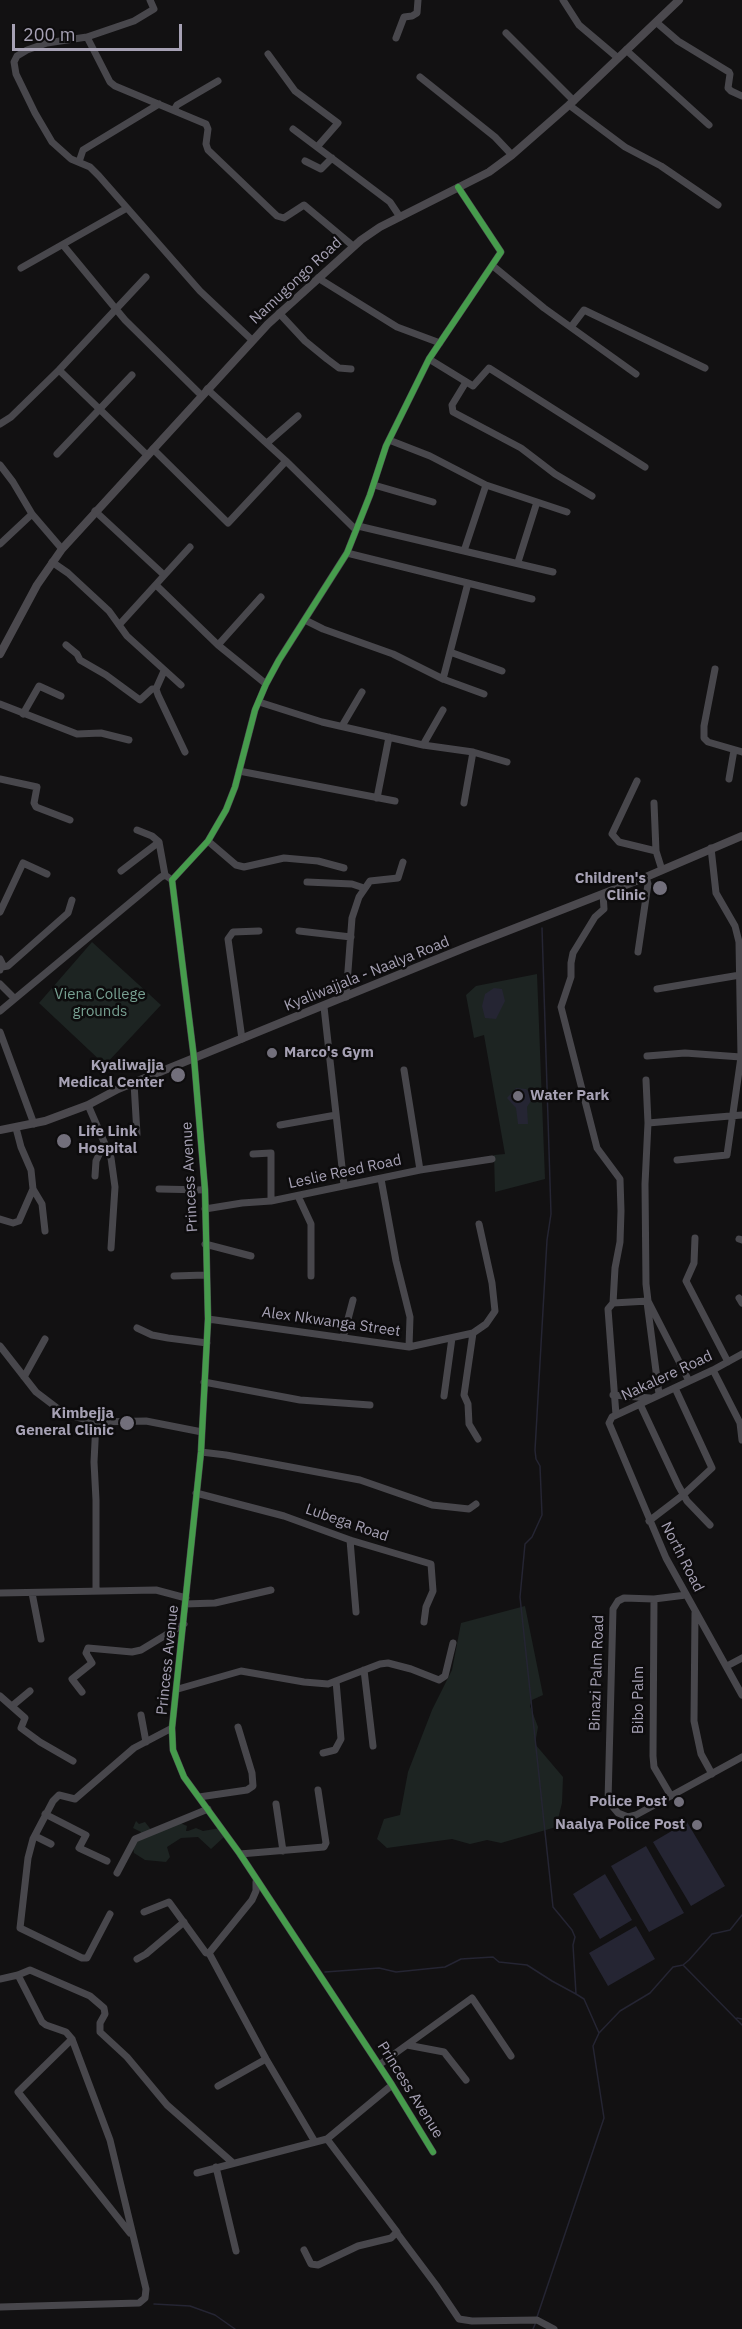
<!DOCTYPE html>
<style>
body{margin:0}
#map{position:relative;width:742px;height:2329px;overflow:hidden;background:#121112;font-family:"IBM Plex Sans",sans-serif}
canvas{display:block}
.scale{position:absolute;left:12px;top:24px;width:170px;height:27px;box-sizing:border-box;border:3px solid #a6a1b4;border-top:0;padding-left:8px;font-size:18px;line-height:21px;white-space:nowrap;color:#a6a1b4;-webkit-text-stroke:4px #0d0c0d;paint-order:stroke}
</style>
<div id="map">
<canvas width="742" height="2329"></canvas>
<div class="scale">200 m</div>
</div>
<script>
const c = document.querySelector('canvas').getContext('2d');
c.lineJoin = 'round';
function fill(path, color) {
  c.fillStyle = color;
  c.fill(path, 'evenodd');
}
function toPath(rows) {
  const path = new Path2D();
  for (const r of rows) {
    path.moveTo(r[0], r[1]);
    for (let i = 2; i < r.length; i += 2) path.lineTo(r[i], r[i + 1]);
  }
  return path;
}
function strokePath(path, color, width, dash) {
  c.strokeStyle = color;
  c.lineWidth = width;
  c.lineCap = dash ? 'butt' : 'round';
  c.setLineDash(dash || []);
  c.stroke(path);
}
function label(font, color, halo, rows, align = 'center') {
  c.font = font + ' "IBM Plex Sans",sans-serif';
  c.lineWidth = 5;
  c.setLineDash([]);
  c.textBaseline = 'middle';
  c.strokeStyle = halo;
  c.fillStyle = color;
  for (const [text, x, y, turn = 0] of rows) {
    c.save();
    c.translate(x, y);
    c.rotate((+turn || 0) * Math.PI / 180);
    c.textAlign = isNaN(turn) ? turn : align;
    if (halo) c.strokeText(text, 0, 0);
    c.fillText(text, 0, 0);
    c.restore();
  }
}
const green = toPath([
 [92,942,161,1005,105,1065,39,1003],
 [537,974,545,1179,495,1192,494,1155,505,1154,484,1035,474,1038,466,995,476,986],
 [525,1606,543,1695,532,1700,530,1706,538,1727,535,1744,563,1777,562,1803,556,1827,501,1843,487,1840,470,1844,452,1839,387,1848,377,1839,384,1819,400,1815,408,1772,432,1710,452,1670,461,1623],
 [136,1821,139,1824,145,1822,152,1831,178,1822,187,1826,186,1831,188,1831,196,1828,203,1831,220,1828,224,1837,211,1849,198,1837,181,1838,167,1847,170,1857,166,1862,145,1860,134,1853,133,1847,141,1832,133,1828]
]);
const water = toPath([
 [494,988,502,989,505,1001,496,1019,485,1018,482,1006,485,994],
 [516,1088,526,1089,534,1096,527,1107,528,1124,518,1124,516,1108,507,1098],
 [687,1822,725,1886,691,1906,653,1842],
 [646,1846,684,1913,649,1932,611,1866],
 [605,1874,632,1920,600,1939,573,1894],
 [636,1926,655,1959,608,1986,589,1953]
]);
const stream = toPath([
 [542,928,551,1214,547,1240,535,1450,536,1459,540,1466,542,1515,532,1537,525,1544,520,1597,553,1907,572,1930,575,1937,573,1945,576,1994,584,1999,599,2033],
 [684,1966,742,2025],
 [325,1972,379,1968,396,1972,445,1967,461,1959,493,1957,499,1962,527,1965,552,1981,576,1994],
 [737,2018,742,2019],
 [154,2304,190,2306,215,2315,235,2329],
 [537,2317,604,2118,593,2046,599,2033,620,2011,650,1993,673,1967,683,1965,689,1960,712,1934,730,1930,742,1915],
 [533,2329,536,2322]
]);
const minor = toPath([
 [150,0,154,9,134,21,87,37,47,43,27,50,17,56,14,62,16,74,35,113,52,142,71,159,90,167,99,176,200,291,252,340],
 [563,0,579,25,618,58],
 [656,22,678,41,729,72,730,74,728,88,731,91,742,96],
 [506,33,574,101],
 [87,37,110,82,115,86,206,124,208,129,206,144,208,150,277,216,284,218,304,205,353,246],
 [396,38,404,17,412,16,417,13,418,0],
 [626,50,709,125],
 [268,54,295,91,338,123,317,147],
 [420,77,495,137,512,155],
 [569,105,625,147,661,166,718,205],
 [174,110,177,105,218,81],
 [293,129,390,202,400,217],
 [305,161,321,169,332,158],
 [79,162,83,150,159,104],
 [63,245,125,320,201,395],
 [493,266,544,308,636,374],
 [21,268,127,208],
 [318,278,397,327,440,343],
 [279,313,305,341,327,359,339,368,351,369],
 [571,327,584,310,705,368],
 [429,359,473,386,489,368,645,467],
 [59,370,147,455],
 [466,382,452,405,453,412,521,448,555,474,592,496],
 [207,389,286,461,356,530],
 [0,424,11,417,59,370,146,277],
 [389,440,430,456,486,485,567,512],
 [267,443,298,416],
 [153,449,228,523,286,461],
 [57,454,132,375],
 [0,465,13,482,32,514,62,549],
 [374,485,433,502],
 [95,511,164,575],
 [358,526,553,572],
 [0,544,32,514],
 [464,551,486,485],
 [347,553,532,599],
 [52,562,68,573,109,611,127,636,181,685],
 [518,562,537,502],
 [156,585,218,645,266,684],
 [305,620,323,629,393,654,443,679,468,583],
 [119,625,190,547],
 [66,645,77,654,80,660,106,675,140,700,152,689,156,689],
 [218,645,261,597],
 [450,652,502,671],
 [715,669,704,726,704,738,708,742,742,752],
 [164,671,156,689,158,695,185,752],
 [443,679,484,694],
 [259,702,322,722,423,745,473,752,507,762],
 [0,704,77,734,101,733,129,740],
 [23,714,39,686,61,696],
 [342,726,362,692],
 [423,745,443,710],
 [239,771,395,801],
 [0,779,37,787,34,803,36,807,70,820],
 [729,779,734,750],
 [637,781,612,834,619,842,656,851,662,870],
 [377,798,389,737],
 [464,803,473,752],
 [654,803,656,851],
 [137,830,152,836,159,842,165,875],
 [208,841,236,865,244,867,284,858,318,861,344,868],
 [121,871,159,842],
 [307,882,352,884,364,888],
 [603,894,604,909,595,917,573,953,571,963,571,977,561,1007,597,1148,620,1179,621,1211,620,1242,615,1268,613,1303],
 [0,912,23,863,47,874],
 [299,931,351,937],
 [638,952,648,884,646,877],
 [0,959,2,963,0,970],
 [2,967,8,966,68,913,72,900],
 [0,984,14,998],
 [657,989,740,975],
 [346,997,352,918,359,897,370,881,398,878,403,862],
 [324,1007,344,1185],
 [0,1011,161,877,165,875,172,880],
 [0,1032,34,1124],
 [242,1039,228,939,233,932,259,931],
 [647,1056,685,1053,741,1057],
 [404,1070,420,1170],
 [646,1080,648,1123,645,1184,646,1284,648,1301,689,1381],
 [134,1083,137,1134],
 [88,1105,111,1158,115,1187,111,1248],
 [648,1123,742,1115],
 [280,1125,336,1115],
 [253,1154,271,1153,271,1201],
 [677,1160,727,1155,741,1057,739,942,735,926,716,893,711,848],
 [95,1176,96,1161,104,1144],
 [381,1179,396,1261,410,1317,409,1347],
 [33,1189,42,1204,45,1231],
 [159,1189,205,1190],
 [298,1196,311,1224,311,1276],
 [205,1209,242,1203,271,1201,420,1170,492,1159],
 [0,1219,13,1223,19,1221,33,1189,31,1170,21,1147,16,1128],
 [695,1238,694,1263,686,1281,728,1362],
 [739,1239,742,1240],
 [205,1244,251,1256],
 [174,1276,205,1275],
 [739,1298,742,1303],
 [647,1302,659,1394],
 [208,1319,409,1347,473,1333,486,1324,495,1311,492,1283,479,1224],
 [137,1328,152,1335,168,1338,207,1343],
 [473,1333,464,1395,468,1404,469,1424,478,1439],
 [343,1338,353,1300],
 [0,1346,36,1392,65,1414,96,1422,146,1421,202,1432],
 [742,1354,713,1370,612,1417,609,1423,666,1558,742,1695],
 [713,1370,740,1423,742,1440],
 [24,1377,45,1339],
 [204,1382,300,1400,370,1405],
 [613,1395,650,1398],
 [444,1396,452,1338],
 [640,1404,678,1485,687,1501,710,1525],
 [616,1415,608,1309,613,1303,648,1301],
 [201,1452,226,1455,360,1480,432,1505,469,1509,476,1504],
 [196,1493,284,1516,350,1540,431,1564,433,1591,426,1607,424,1622],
 [649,1521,683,1495,712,1468,675,1388],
 [350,1540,356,1612],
 [96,1590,96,1500,94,1462,96,1422],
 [0,1593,156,1590,186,1598],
 [32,1593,41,1639],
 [686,1595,654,1599,624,1598,618,1601,613,1609,608,1801,618,1813,628,1817,636,1815,742,1757],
 [654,1599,653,1756,654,1767,671,1796],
 [185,1604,215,1603,271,1590],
 [695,1613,694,1721,701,1754,712,1774],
 [727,1666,742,1658],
 [364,1670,373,1746],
 [178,1689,241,1671,304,1682,328,1684,380,1664,388,1663,411,1669,439,1680,445,1676,453,1643],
 [82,1692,72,1679,92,1663,86,1653,88,1648,132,1652,141,1650,184,1624],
 [0,1696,25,1718,21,1728,40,1742,73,1761],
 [12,1706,30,1691],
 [141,1715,146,1742],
 [323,1753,335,1750,341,1739,336,1681],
 [199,1797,247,1790,253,1786,252,1773,238,1727],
 [276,1804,283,1851],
 [45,1814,86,1835,79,1848,107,1861],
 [35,1836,51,1844],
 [240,1854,324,1847,326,1843,318,1790],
 [117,1873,135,1839,208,1809],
 [144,1912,169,1902,206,1953,209,1953,266,2059,315,2142],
 [110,1914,87,1958,82,1958,20,1928,28,1858,33,1839,53,1801,59,1795,75,1799,134,1748,172,1728],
 [209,1953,252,1900,256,1891,256,1882],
 [137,1959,146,1954,184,1922],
 [0,1979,18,1975,30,1970,90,1996,104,2008,105,2014,100,2023,100,2032,127,2057,167,2105,233,2163],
 [72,2039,18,2092,130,2233],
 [407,2045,444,2052,466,2080],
 [379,2065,472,1998,511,2056],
 [218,2086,266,2059],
 [433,2152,392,2085,240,1854,184,1777,173,1750,172,1728,201,1452,208,1319,205,1190,194,1058,172,880,208,841,226,810,235,787,255,710,266,684,279,660,347,553,370,495,386,446,429,359,501,252,458,187],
 [216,2167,236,2251],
 [197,2173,327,2139,392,2085],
 [397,2233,436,2285,459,2319,472,2321,537,2320,554,2329],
 [304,2250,311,2264,318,2265,358,2246,391,2238,397,2232,327,2139],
 [0,2307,139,2303,145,2298,146,2289,110,2140,72,2039,66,2032,46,2025,42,2022,18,1975]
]);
const major = toPath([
 [0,654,37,585,62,549,268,324,361,240,380,227,489,172,512,155,569,105,679,0],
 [0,1130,45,1121,88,1105,118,1089,469,946,646,877,742,836]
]);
const cycleway = toPath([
 [433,2152,392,2085,240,1854,184,1777,173,1750,172,1728,201,1452,208,1319,205,1190,194,1058,172,880,208,841,226,810,235,787,255,710,266,684,279,660,347,553,370,495,386,446,429,359,501,252,458,187]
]);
const markers = [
 [660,888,8,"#726f7b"],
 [272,1053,6,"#726f7b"],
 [178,1075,8,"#726f7b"],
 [518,1096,6,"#726f7b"],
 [64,1141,8,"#726f7b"],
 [127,1423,8,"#726f7b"],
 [679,1802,6,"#726f7b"],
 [697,1825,6,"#726f7b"]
];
const streetNames = [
 ["Namugongo Road",296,281,-43],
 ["Kyaliwajjala - Naalya Road",367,974,-22],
 ["Leslie Reed Road",345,1172,-12],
 ["Princess Avenue",190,1177,-93],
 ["Alex Nkwanga Street",331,1322,8],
 ["Nakalere Road",667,1376,-25],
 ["Lubega Road",347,1523,19],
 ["North Road",682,1557,63],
 ["Princess Avenue",168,1660,-84],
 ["Binazi Palm Road",597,1673,-88],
 ["Bibo Palm",639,1700,-90],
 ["Princess Avenue",410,2090,58]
];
const poiNames = [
 ["Children's",646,879],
 ["Clinic",646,896],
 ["Marco's Gym",284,1053,"left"],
 ["Kyaliwajja",164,1066],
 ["Medical Center",164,1083],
 ["Water Park",530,1096,"left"],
 ["Life Link",78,1132,"left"],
 ["Hospital",78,1149,"left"],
 ["Kimbejja",114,1414],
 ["General Clinic",114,1431],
 ["Police Post",667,1802],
 ["Naalya Police Post",685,1825]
];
const parkNames = [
 ["Viena College",100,995],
 ["grounds",100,1012]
];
fill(green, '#1d2422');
fill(water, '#252533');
strokePath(stream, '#252533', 1.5);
strokePath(minor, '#48474c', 7);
strokePath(major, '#4b494e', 8);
strokePath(cycleway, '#469c4c', 6);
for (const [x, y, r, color] of markers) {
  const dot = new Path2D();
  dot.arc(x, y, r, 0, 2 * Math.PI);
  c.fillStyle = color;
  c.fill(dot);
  strokePath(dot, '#0d0c0d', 2);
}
label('15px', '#a6a1b4', '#0d0c0d', streetNames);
label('bold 15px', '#a6a1b4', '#0d0c0d', poiNames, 'right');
label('15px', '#77a092', '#0d0c0d', parkNames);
</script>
